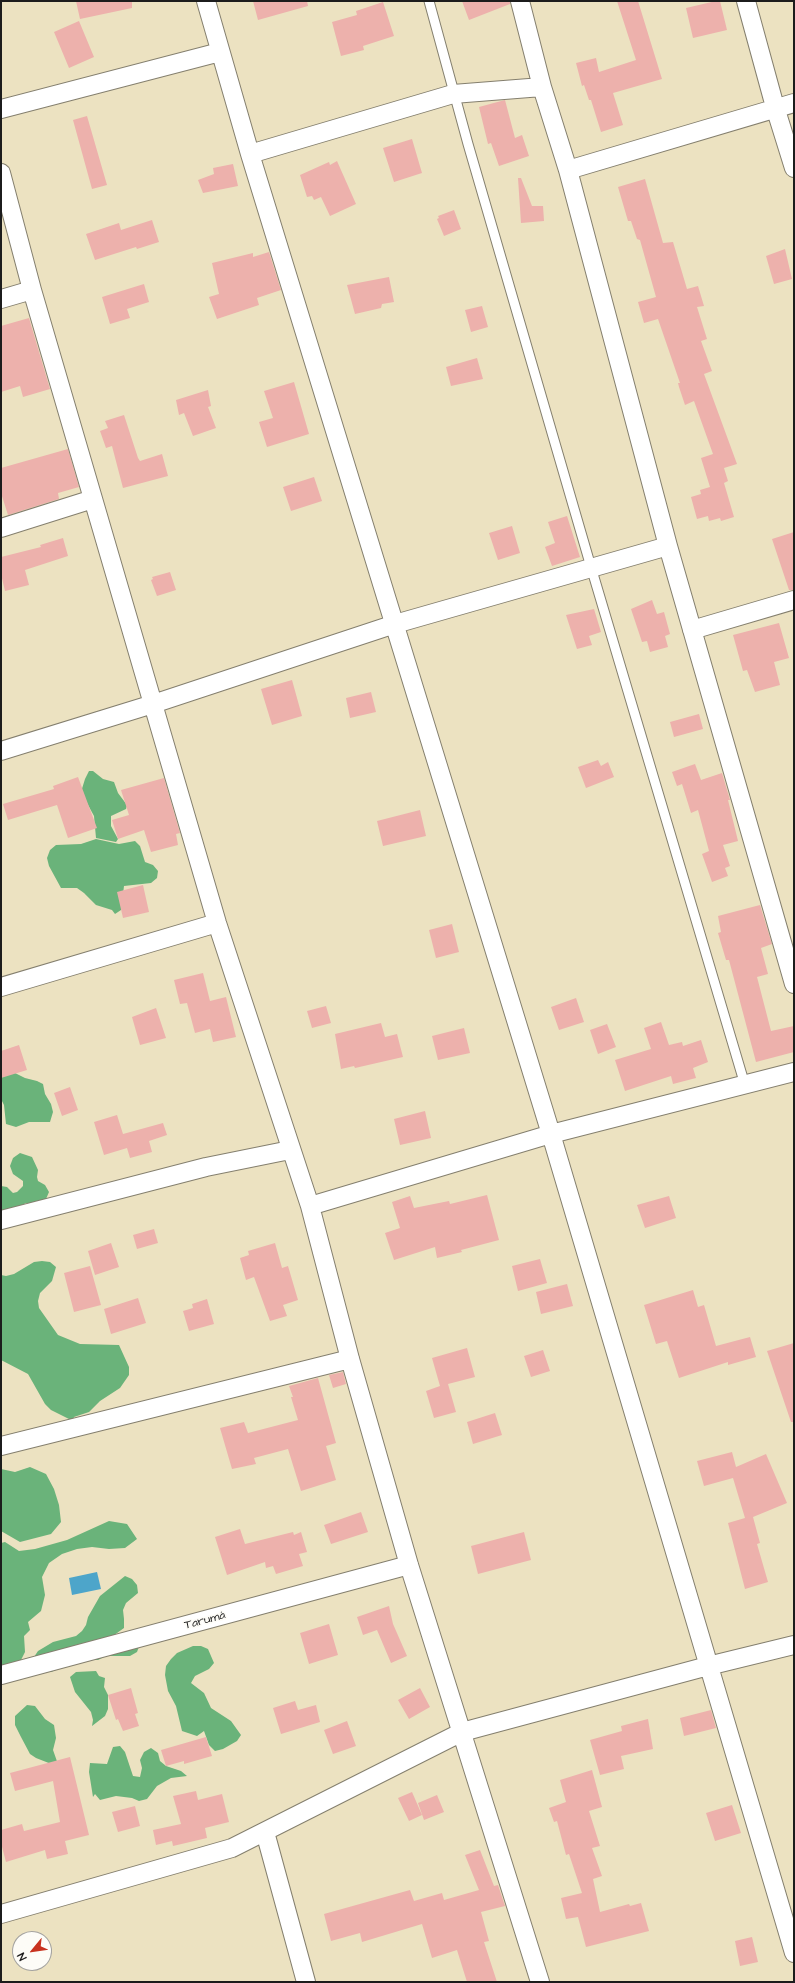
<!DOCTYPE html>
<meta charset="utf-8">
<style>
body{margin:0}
#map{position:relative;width:795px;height:1983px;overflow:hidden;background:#ece2c1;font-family:"Architects Daughter",sans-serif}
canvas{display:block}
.frame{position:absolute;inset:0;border:2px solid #1c1c1c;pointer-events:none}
.north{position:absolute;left:12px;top:1931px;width:40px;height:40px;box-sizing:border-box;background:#fdfcf7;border:1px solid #a3a29f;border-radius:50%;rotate:241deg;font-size:11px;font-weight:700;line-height:16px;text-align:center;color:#1c1c1c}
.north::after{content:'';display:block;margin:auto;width:14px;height:18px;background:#c8321e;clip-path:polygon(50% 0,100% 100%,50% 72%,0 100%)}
</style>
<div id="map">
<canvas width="795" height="1983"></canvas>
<div class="frame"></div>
<div class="north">N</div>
</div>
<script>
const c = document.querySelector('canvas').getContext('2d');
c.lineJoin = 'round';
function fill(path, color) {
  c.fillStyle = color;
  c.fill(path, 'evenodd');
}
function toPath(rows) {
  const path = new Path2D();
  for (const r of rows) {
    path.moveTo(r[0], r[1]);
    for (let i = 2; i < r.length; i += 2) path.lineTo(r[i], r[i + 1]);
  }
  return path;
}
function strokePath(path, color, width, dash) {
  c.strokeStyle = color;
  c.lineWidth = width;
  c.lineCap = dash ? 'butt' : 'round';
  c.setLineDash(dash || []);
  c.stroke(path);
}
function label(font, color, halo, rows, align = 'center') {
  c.font = font + ' "Architects Daughter",sans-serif';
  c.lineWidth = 3.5;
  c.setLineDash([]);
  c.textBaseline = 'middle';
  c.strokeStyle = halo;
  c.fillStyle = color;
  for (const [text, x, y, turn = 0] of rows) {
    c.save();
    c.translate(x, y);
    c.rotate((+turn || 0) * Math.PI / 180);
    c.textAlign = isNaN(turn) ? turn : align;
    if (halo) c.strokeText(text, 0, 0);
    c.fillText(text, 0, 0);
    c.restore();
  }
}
const forest = toPath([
 [89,771,93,771,103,779,114,782,118,793,127,805,126,809,111,816,111,826,118,839,116,842,96,838,94,816,81,792,85,779],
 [96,839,119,844,135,841,140,846,145,862,153,865,158,871,157,878,151,883,124,886,121,910,115,914,112,910,96,905,84,893,77,888,61,888,49,866,47,858,50,850,56,845,81,844],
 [1,1071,13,1072,25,1078,37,1081,43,1084,45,1094,51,1104,53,1112,50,1122,29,1122,16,1127,6,1124,4,1105,1,1099],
 [20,1153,32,1157,38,1170,37,1177,38,1181,45,1185,49,1192,46,1199,34,1203,26,1203,1,1216,1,1186,7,1187,13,1193,17,1192,23,1186,23,1181,13,1174,10,1166,13,1158],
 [42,1261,50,1262,56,1267,52,1281,40,1293,38,1301,39,1308,58,1335,80,1344,119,1345,129,1367,129,1375,120,1388,100,1401,89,1412,74,1417,73,1421,51,1410,45,1404,28,1374,1,1360,1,1275,6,1276,14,1274,34,1262],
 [30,1467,46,1474,54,1489,59,1505,61,1522,51,1534,20,1542,1,1531,1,1469,15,1472],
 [109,1521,127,1524,137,1539,125,1548,109,1549,92,1547,77,1549,62,1554,49,1563,42,1577,45,1595,41,1611,28,1622,30,1630,24,1636,25,1652,16,1670,1,1672,1,1543,5,1542,19,1551,35,1549,67,1540],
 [125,1576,132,1579,137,1585,138,1593,126,1603,123,1610,124,1619,124,1628,110,1638,140,1644,137,1652,130,1656,106,1656,98,1660,89,1660,66,1666,51,1672,43,1672,35,1665,34,1657,38,1651,53,1642,76,1636,82,1631,86,1625,88,1617,100,1596],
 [193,1646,201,1646,208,1649,214,1663,209,1669,195,1676,191,1683,204,1693,211,1708,231,1721,241,1735,237,1741,223,1749,215,1751,209,1745,204,1731,197,1736,182,1731,176,1706,168,1691,165,1675,166,1666,171,1659,177,1653],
 [96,1671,99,1676,105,1678,104,1687,108,1695,108,1709,105,1716,92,1726,93,1720,91,1712,75,1692,70,1677,76,1672],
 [27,1705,35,1706,45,1719,54,1725,56,1738,53,1750,59,1767,36,1758,30,1754,21,1737,15,1725,15,1716],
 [120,1746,125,1752,133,1776,140,1777,142,1768,140,1760,144,1752,151,1748,158,1753,160,1761,166,1766,181,1771,187,1776,171,1778,157,1786,147,1799,139,1801,132,1798,116,1796,100,1800,95,1794,93,1797,89,1772,90,1763,107,1764,113,1747]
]);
const water = toPath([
 [97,1572,101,1589,72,1595,69,1578]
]);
const building = toPath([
 [76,1,132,1,132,8,80,19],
 [253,1,307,1,308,6,258,20],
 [462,1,510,1,510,4,469,20],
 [617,1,638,1,662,79,613,93,623,125,601,132,591,100,589,100,584,85,582,86,576,63,596,58,599,72,636,60],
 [716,1,720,1,727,30,693,38,686,8],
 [383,2,394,36,363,46,364,50,341,56,332,22,357,15,356,11],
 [79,21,94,57,69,68,54,32],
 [505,100,515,138,522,135,529,156,499,166,491,143,488,144,479,107],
 [87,116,107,185,92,189,73,120],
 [412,139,422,173,394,182,383,148],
 [337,161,356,204,330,216,321,197,314,200,312,196,307,197,300,175,329,162,330,165],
 [233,164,238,186,203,193,198,180,214,174,213,168],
 [518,178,521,178,532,206,543,206,544,221,521,223],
 [645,179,663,243,673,242,687,289,698,286,704,306,697,307,707,339,701,341,712,371,704,374,737,464,724,468,728,481,724,483,734,517,721,521,720,518,709,521,708,516,697,519,691,497,701,494,700,490,710,487,701,458,713,454,694,401,685,405,679,387,678,383,680,383,658,319,644,323,638,302,656,297,640,240,637,239,631,221,628,221,618,187],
 [454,210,461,229,444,236,437,219,439,218,438,216],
 [152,220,159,242,137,249,136,247,95,260,86,234,119,223,121,230],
 [785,249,792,279,774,284,766,256],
 [269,252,281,290,257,298,259,305,217,319,209,297,219,294,212,263,253,253,253,257],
 [389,277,394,302,382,304,381,308,355,314,347,285],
 [144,284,149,302,127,309,130,318,110,324,102,297],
 [482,306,488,327,471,332,465,310],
 [29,318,50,389,23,397,20,386,1,392,1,326],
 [477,358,483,379,451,386,446,367],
 [294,382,309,434,267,447,259,422,273,418,264,391],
 [208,390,211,406,208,407,216,428,193,436,184,413,179,415,176,400],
 [124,415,138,458,140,461,162,454,168,476,123,488,112,446,106,448,100,431,108,428,105,421],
 [68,449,79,487,58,493,59,499,8,515,1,493,1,468],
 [314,477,322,501,291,511,283,487],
 [567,516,580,557,552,566,545,547,555,543,548,522],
 [512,526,520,553,498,560,489,533],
 [794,532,794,590,789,590,772,539],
 [63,538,68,556,25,570,29,585,5,591,1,574,1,557,41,547,40,545],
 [170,572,176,590,157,596,151,580,153,579,152,577],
 [652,600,657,614,664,612,670,634,665,636,668,647,650,652,647,641,642,642,631,609],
 [594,609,601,632,589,636,592,645,577,649,566,615],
 [779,623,789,658,774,662,780,685,755,692,747,670,743,671,733,635],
 [292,680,302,716,272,725,261,689],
 [371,692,376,712,350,718,346,698],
 [699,714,703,729,674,737,670,722],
 [598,760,601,766,608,762,614,777,586,788,578,767],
 [695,764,701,780,722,773,730,800,728,800,738,841,723,845,730,866,725,868,728,876,712,882,702,854,709,851,698,810,691,813,682,784,677,786,672,772],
 [78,777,97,828,68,838,57,805,8,820,3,804,54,789,53,786],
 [164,778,180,833,176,834,178,845,151,852,144,830,118,839,112,820,129,815,121,790],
 [420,810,426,836,383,846,377,821],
 [143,885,149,912,123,918,117,892],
 [760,905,772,944,761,948,768,974,757,977,771,1031,794,1026,794,1052,756,1062,729,960,726,960,718,933,721,932,718,916],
 [452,924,459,952,436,958,429,930],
 [203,973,210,1001,226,997,236,1037,213,1042,210,1029,195,1033,187,1003,180,1004,174,980],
 [576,998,584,1022,559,1030,551,1007],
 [326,1006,331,1023,312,1028,307,1011],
 [156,1008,166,1038,140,1045,132,1017],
 [661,1022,669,1045,682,1042,683,1046,701,1040,708,1062,693,1068,696,1078,673,1084,671,1076,625,1091,615,1060,651,1049,644,1028],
 [381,1023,385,1037,397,1034,403,1057,355,1068,354,1066,341,1069,335,1034],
 [607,1024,616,1047,598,1054,590,1030],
 [464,1028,470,1053,438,1060,432,1036],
 [19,1045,27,1070,1,1078,1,1051],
 [70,1087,78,1110,62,1116,54,1093],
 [425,1111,431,1138,400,1145,394,1119],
 [117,1115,123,1134,163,1123,167,1135,149,1141,152,1152,130,1158,127,1148,104,1155,94,1122],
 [487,1195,499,1240,461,1250,462,1252,437,1258,435,1247,394,1260,385,1233,400,1228,392,1202,410,1196,414,1208,449,1201,450,1204],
 [669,1196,676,1218,645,1228,637,1205],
 [154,1229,158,1243,137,1249,133,1235],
 [111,1243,119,1267,95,1275,88,1251],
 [275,1243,282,1268,288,1266,298,1300,283,1305,287,1316,270,1321,254,1277,246,1280,240,1258,249,1255,248,1251],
 [540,1259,547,1283,518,1291,512,1266],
 [90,1266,101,1305,74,1312,64,1273],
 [567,1284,573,1306,541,1314,536,1292],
 [693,1290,698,1307,704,1305,716,1346,750,1337,756,1357,728,1365,728,1362,679,1378,667,1341,656,1344,644,1305],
 [138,1298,146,1323,111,1334,104,1309],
 [207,1299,214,1324,189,1331,183,1311,193,1308,192,1304],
 [794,1343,794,1422,791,1422,767,1351],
 [467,1348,475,1377,448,1384,456,1412,434,1418,426,1391,440,1386,432,1358],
 [543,1350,550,1371,531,1377,524,1356],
 [343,1372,346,1384,333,1388,329,1375],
 [318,1378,336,1443,326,1446,336,1480,301,1491,288,1449,254,1458,256,1464,232,1469,220,1428,244,1422,248,1433,298,1420,291,1397,293,1397,289,1386],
 [495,1413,502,1435,473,1444,467,1422],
 [732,1452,736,1467,766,1454,787,1503,753,1517,760,1543,757,1544,768,1582,745,1589,728,1523,745,1518,733,1478,704,1486,697,1461],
 [361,1512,368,1532,331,1544,324,1525],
 [240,1529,245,1544,293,1532,294,1535,301,1532,307,1552,299,1554,303,1566,276,1574,273,1566,266,1568,265,1562,227,1575,215,1537],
 [524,1532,531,1560,478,1574,471,1546],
 [389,1606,393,1624,407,1656,391,1663,377,1630,363,1635,357,1617],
 [329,1624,338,1655,309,1664,300,1633],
 [131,1688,138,1713,135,1714,139,1726,123,1731,118,1719,116,1720,108,1695],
 [420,1688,430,1707,409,1719,398,1700],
 [295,1701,298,1710,316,1705,320,1722,281,1734,273,1708],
 [711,1710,716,1728,684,1736,680,1718],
 [648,1719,653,1749,621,1756,624,1769,600,1775,590,1740,622,1731,621,1726],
 [347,1721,356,1746,333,1754,324,1730],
 [206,1737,212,1756,184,1764,184,1761,166,1766,161,1750],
 [70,1757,89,1835,65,1841,68,1854,47,1859,45,1850,6,1862,1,1843,1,1830,22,1824,24,1831,60,1822,53,1781,15,1791,10,1773],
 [592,1770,602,1807,589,1811,600,1846,592,1848,602,1876,593,1879,600,1912,629,1904,630,1906,641,1903,649,1931,586,1947,578,1917,566,1919,561,1898,582,1893,569,1854,566,1855,557,1821,554,1822,549,1808,566,1802,560,1780],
 [196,1791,198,1800,222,1794,229,1822,205,1828,207,1838,173,1846,172,1841,156,1845,153,1830,181,1824,173,1796],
 [412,1792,422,1815,409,1821,398,1798],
 [437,1795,444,1812,424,1820,418,1803],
 [732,1805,741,1833,715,1841,706,1813],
 [135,1806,140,1826,118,1832,112,1812],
 [480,1850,494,1886,498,1885,505,1906,481,1912,489,1941,484,1942,497,1982,467,1982,457,1950,432,1958,422,1924,362,1942,360,1933,331,1941,324,1914,410,1890,414,1901,442,1893,444,1900,479,1890,465,1855],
 [752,1937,758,1962,740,1966,735,1941]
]);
const service = toPath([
 [429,1,468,144,591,567,745,1085]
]);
const minor = toPath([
 [206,1,250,154,551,1134,794,1953],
 [520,1,542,87,568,170,668,546,794,984],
 [746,1,775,107,794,168],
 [1,109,220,52],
 [250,154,453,94,542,87],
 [568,170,794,103],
 [1,173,32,290,217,923,310,1206,350,1359,409,1565,540,1982],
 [1,299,32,290],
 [1,528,93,499],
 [692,630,794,600],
 [1,751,153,704,395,624,668,546],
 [1,987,217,923],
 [310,1206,551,1134,794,1072],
 [1,1220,206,1167,290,1150],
 [1,1446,350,1359],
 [1,1675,409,1565],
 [265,1832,306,1982],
 [1,1914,232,1848,462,1732,708,1666,794,1645]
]);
const streetNames = [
 ["Tarumá",205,1621,-15]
];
fill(forest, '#6ab37a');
fill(water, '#4da5ca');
fill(building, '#edb1ac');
strokePath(service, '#847f6e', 11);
strokePath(minor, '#847f6e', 20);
strokePath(service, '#fff', 9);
strokePath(minor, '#fff', 18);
label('12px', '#1c1c1c', '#fdfcf7', streetNames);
</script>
